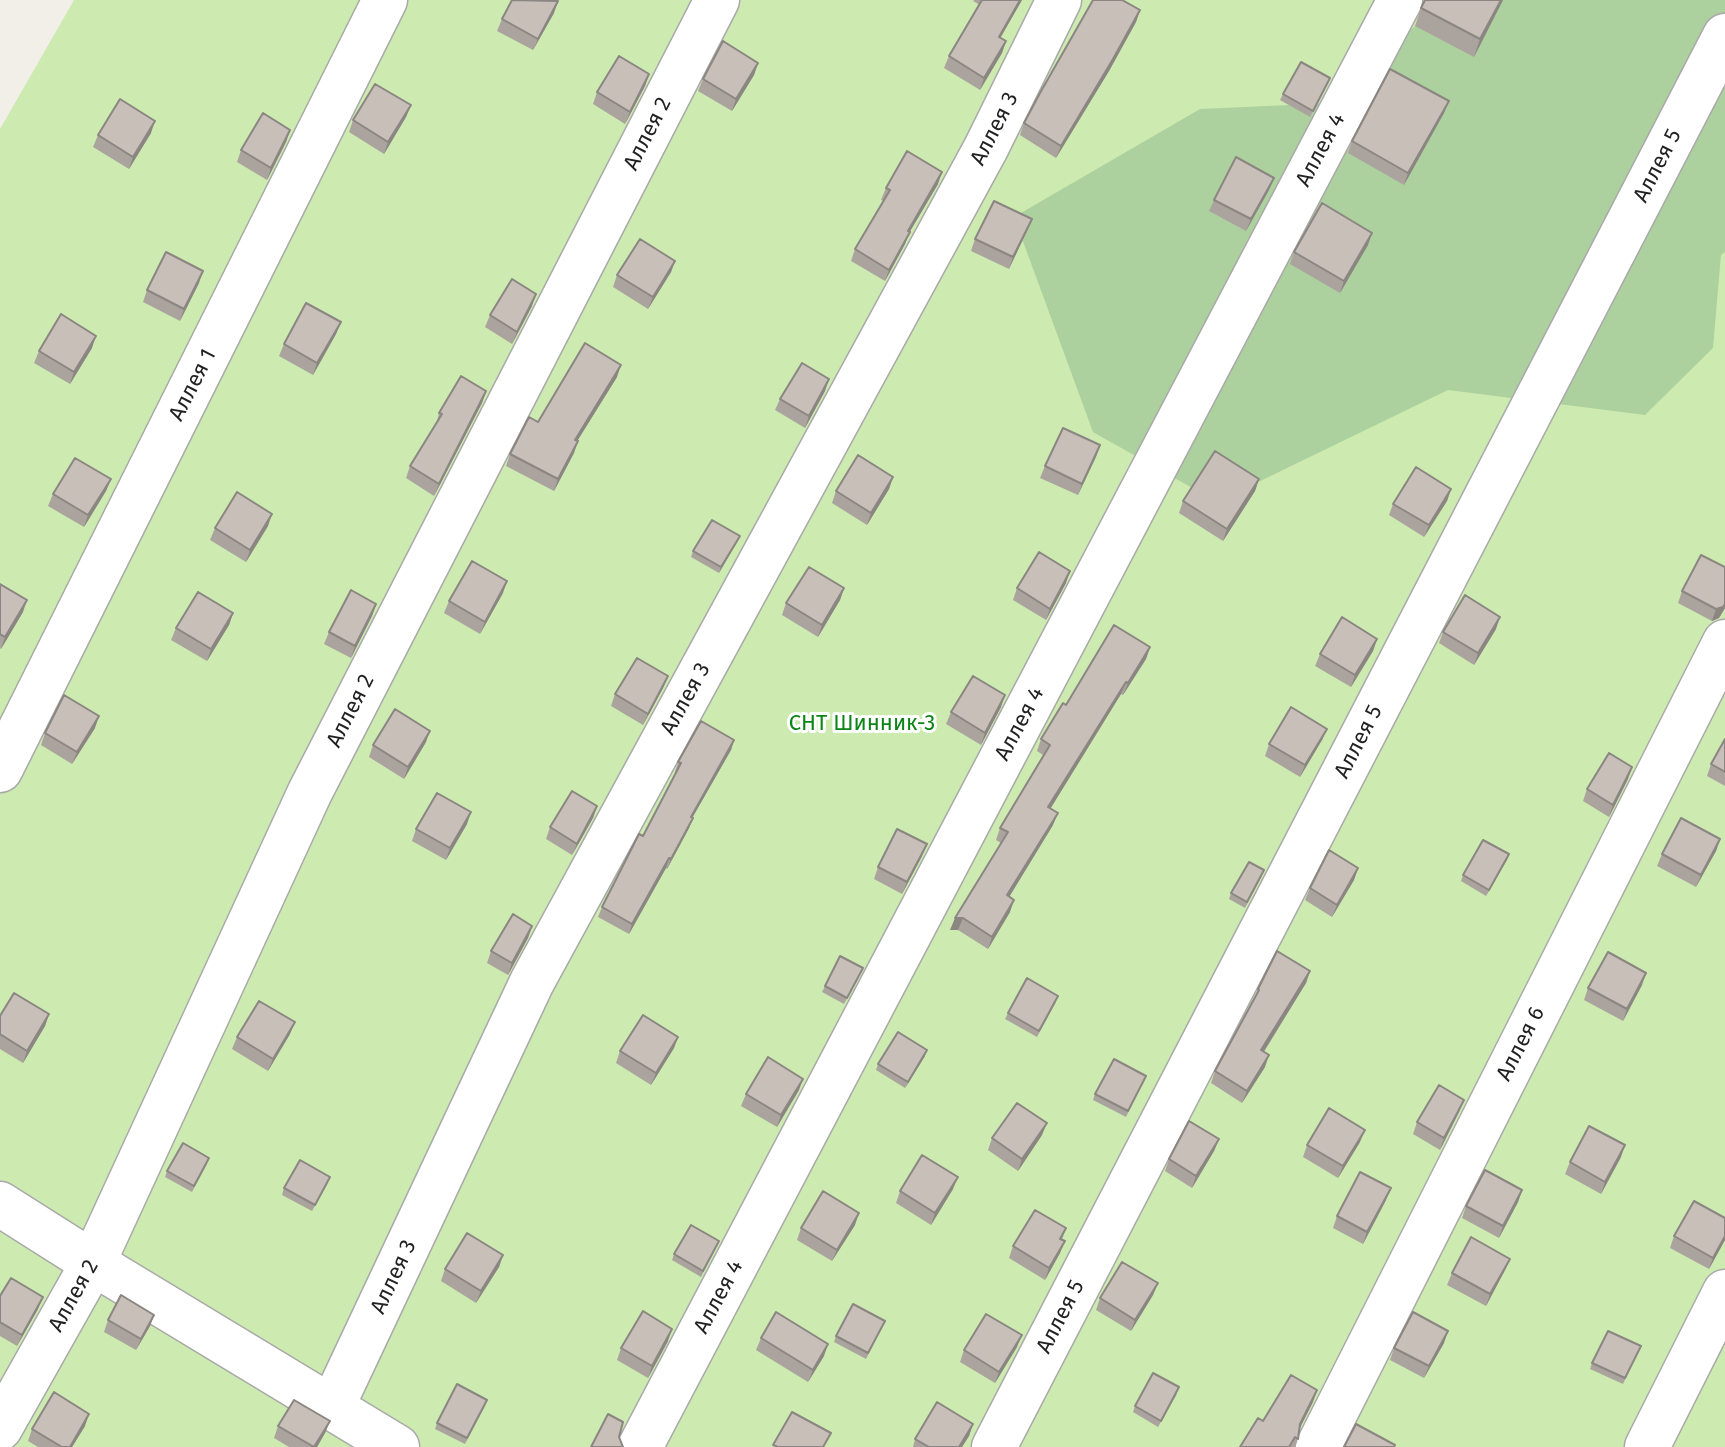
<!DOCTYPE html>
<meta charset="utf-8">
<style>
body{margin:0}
canvas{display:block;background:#f2efe9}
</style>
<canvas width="1725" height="1447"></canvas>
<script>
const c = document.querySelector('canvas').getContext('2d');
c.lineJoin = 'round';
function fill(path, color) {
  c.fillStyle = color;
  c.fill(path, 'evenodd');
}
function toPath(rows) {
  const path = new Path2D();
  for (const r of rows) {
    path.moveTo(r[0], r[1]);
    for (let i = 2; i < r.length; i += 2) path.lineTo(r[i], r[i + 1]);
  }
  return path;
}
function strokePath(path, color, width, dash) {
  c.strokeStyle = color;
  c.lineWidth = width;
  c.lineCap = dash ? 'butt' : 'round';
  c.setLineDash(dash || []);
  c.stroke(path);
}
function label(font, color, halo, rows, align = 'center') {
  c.font = font + ' "Fira Sans",sans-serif';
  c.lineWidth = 6;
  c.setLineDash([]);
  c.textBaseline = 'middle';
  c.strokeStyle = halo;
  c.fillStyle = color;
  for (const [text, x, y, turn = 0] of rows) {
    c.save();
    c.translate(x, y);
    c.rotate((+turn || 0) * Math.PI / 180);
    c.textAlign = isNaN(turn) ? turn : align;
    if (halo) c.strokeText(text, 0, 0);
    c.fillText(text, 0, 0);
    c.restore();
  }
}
const grass = toPath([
 [74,0,1725,0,1725,1447,0,1447,0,129]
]);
const forest = toPath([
 [1435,0,1725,0,1725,252,1721,255,1713,348,1645,415,1448,390,1217,502,1093,432,1014,217,1200,109,1334,103,1415,26]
]);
const minor = toPath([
 [0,770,385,0],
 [0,1204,93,1263,397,1447],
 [332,1407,532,982,986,148,1059,0],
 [0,1428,93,1263,310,792,717,0],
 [640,1447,1400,0],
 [994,1447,1725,36],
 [1318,1447,1725,642],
 [1647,1447,1725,1292]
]);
const wall = toPath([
 [974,0,1022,0,1000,38,1006,41,1002,53,980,90,944,68,949,56,980,5,973,1],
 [1503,0,1474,57,1415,26,1421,8],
 [1140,10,1136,22,1109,71,1056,158,1020,135,1024,123],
 [554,13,533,50,497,31,502,19],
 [758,63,754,75,732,111,698,91,703,79],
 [649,74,645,86,625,124,593,104,597,92],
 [1327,84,1310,117,1280,100,1283,94],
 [411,105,406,117,384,154,349,132,353,120],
 [1444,113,1404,185,1348,153,1352,141],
 [290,130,286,142,267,180,237,162,241,150],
 [151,133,129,169,93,147,98,135],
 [938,184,909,233,905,244,885,281,851,261,855,249,884,201,881,200,886,188],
 [1269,190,1246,231,1209,211,1214,200],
 [1032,219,1009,269,971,251,975,239],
 [1368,245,1340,293,1290,264,1294,252],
 [675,261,671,272,648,309,613,287,617,275],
 [199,283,180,321,143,302,147,290],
 [532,306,512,344,485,327,490,315],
 [341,322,336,334,313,375,279,356,284,344],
 [92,348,70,384,34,363,39,351],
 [617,377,577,441,574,453,554,491,506,466,510,454,538,422],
 [486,391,482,403,434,496,406,478,410,466,436,425,439,413],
 [825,391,805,428,775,410,780,399],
 [1100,445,1078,495,1040,478,1045,466],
 [893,477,889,489,867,525,832,503,836,491],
 [111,479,106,491,84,527,48,506,53,494],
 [1259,479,1255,491,1223,541,1179,513,1183,501],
 [1451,489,1447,501,1424,537,1389,515,1393,504],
 [268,526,246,562,210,540,215,528],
 [737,542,719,573,691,557,693,551],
 [1725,567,1725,608,1719,618,1712,621,1678,603,1682,591],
 [1066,583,1046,620,1013,600,1017,588],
 [0,584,23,612,1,649,0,648],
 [844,588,840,600,818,637,782,615,786,603],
 [503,593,480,634,444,613,449,601],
 [376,604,372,616,351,658,324,644,329,632],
 [233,613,229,625,207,661,171,640,176,628],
 [1496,629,1474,665,1439,643,1443,632],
 [1377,639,1373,651,1351,687,1315,666,1320,654],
 [1150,647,1146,659,1123,695,1121,694,1050,809,1053,825,1009,897,1010,912,988,949,958,930,950,930,1001,843,996,840,1000,828,1043,755,1037,751,1041,739,1066,705],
 [668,676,663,688,643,725,611,706,615,694],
 [1001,707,981,745,946,724,951,712],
 [95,728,72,764,41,745,45,733],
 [1327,729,1322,740,1300,777,1265,756,1269,744],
 [1725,739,1725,786,1707,776,1711,764],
 [734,740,731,750,692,818,689,828,667,869,666,868,629,934,598,917,602,907,643,836,676,773,675,772,678,762],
 [426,742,404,779,369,757,373,745],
 [1628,779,1609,817,1583,801,1587,789],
 [597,806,593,818,572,855,546,839,550,827],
 [467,824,446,860,412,841,416,829],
 [1720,839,1716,851,1696,887,1657,866,1662,854],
 [1509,854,1486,896,1461,881,1463,875],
 [922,856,902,894,874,879,878,867],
 [1358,868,1354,880,1332,917,1305,900,1310,888],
 [1262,876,1245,908,1229,899,1231,893],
 [532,926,528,938,508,975,487,963,491,951],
 [863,968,844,1004,822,992,825,986],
 [1310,971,1306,983,1264,1052,1265,1067,1242,1103,1211,1083,1215,1071,1254,999,1258,989],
 [1642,985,1623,1021,1584,1000,1588,988],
 [1056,1002,1037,1037,1005,1019,1008,1013],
 [49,1014,45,1026,23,1063,0,1049,0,1016],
 [290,1034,268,1071,232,1049,237,1037],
 [678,1037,674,1048,651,1085,616,1063,620,1051],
 [925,1056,905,1088,876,1070,878,1064],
 [1146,1076,1126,1117,1093,1100,1095,1094],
 [799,1090,777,1127,741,1106,746,1094],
 [1464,1100,1459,1112,1440,1150,1413,1134,1417,1122],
 [1042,1135,1018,1171,988,1150,992,1138],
 [1219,1139,1214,1151,1192,1188,1165,1171,1169,1159],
 [1360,1142,1338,1178,1303,1157,1307,1145],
 [1621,1157,1601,1194,1565,1174,1570,1162],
 [207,1164,192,1192,165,1177,167,1171],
 [328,1183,312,1211,282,1195,284,1188],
 [953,1189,931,1225,896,1203,900,1191],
 [1522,1190,1518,1202,1499,1238,1462,1218,1466,1206],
 [1386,1200,1363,1244,1333,1228,1337,1216],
 [1725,1218,1725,1240,1709,1269,1670,1248,1674,1236],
 [855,1225,832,1261,797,1240,801,1228],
 [1066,1228,1062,1240,1060,1253,1045,1280,1009,1258,1013,1246],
 [719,1241,701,1277,672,1260,674,1254],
 [503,1255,499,1267,476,1303,441,1281,445,1269],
 [1510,1259,1505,1270,1486,1306,1447,1285,1452,1273],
 [1158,1283,1153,1295,1131,1331,1096,1310,1100,1298],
 [0,1296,38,1309,17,1346,0,1336],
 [154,1315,150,1326,136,1350,104,1332,108,1320],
 [882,1327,866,1359,834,1342,836,1336],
 [761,1338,824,1356,808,1382,756,1350],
 [668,1341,648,1378,617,1360,621,1348],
 [1444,1343,1424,1378,1390,1360,1394,1348],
 [1017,1347,995,1383,960,1362,964,1350],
 [1638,1352,1623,1384,1590,1369,1592,1363],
 [1177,1394,1158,1427,1133,1412,1135,1406],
 [1313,1402,1299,1428,1298,1439,1295,1447,1240,1447,1263,1421],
 [485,1406,465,1444,435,1429,437,1423],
 [330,1421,325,1433,317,1447,289,1447,274,1438,278,1426],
 [973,1424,969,1436,962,1447,913,1447,915,1439],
 [85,1426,72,1447,38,1447,28,1441,32,1429]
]);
const shadedWall = toPath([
 [1020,0,1022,0,994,49,999,37],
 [1501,0,1503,0,1474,57,1480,39],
 [558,1,554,13,533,50,538,39],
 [1140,10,1136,22,1109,71,1056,158,1061,146],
 [1006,41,1002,53,980,90,984,78],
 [758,63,754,75,732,111,736,99],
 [649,74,645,86,625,124,630,112],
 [1449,101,1444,113,1404,185,1408,173],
 [411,105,406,117,384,154,388,142],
 [155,121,151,133,129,169,133,157],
 [290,130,286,142,267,180,271,168],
 [942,172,938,184,909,233,905,244,885,281,889,270,908,231],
 [1274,178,1269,190,1246,231,1251,219],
 [1032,219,1027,231,1009,269,1013,257],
 [1372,233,1368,245,1340,293,1344,281],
 [675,261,671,272,648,309,653,297],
 [203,271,199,283,180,321,184,309],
 [536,294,532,306,512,344,517,332],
 [341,322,336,334,313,375,317,363],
 [96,336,92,348,70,384,74,372],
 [621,365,617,377,571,451,575,440],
 [829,379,825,391,805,428,809,416],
 [486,391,482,403,434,496,439,484],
 [578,441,574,453,554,491,558,479],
 [1100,445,1096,457,1078,495,1082,484],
 [893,477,889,489,867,525,871,513],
 [111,479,106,491,84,527,88,515],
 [1259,479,1255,491,1223,541,1227,529],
 [1451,489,1447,501,1424,537,1429,525],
 [272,514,268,526,246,562,250,550],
 [740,536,737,542,719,573,721,567],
 [1070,571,1066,583,1046,620,1050,609],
 [507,581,503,593,480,634,485,622],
 [844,588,840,600,818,637,822,625],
 [27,600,23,612,1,649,5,637],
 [376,604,372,616,351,658,355,646],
 [1725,604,1725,608,1719,618,1712,621,1716,609],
 [233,613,229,625,207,661,211,649],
 [1500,617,1496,629,1474,665,1478,653],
 [1377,639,1373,651,1351,687,1355,675],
 [1150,647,1146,659,1123,695,1128,683],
 [668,676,663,688,643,725,648,714],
 [1126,682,1121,694,1044,819,1048,807],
 [1005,695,1001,707,981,745,985,733],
 [99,716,95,728,72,764,77,752],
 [1327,729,1322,740,1300,777,1305,765],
 [430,731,426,742,404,779,408,767],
 [734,740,731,750,687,827,691,817],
 [1632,767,1628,779,1609,817,1613,805],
 [597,806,593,818,572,855,577,844],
 [471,812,467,824,446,860,450,848],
 [1058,813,1053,825,1003,907,1007,895],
 [693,818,689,828,667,869,671,859],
 [1720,839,1716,851,1696,887,1701,875],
 [927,844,922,856,902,894,907,882],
 [1509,854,1507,860,1486,896,1489,890],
 [669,858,666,868,629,934,632,924],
 [1358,868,1354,880,1332,917,1337,905],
 [1014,900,1010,912,988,949,992,937],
 [955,918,963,918,958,930,950,930],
 [532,926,528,938,508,975,512,963],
 [1310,971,1306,983,1257,1062,1261,1050],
 [1646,973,1642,985,1623,1021,1627,1009],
 [49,1014,45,1026,23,1063,27,1051],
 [295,1022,290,1034,268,1071,273,1059],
 [678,1037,674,1048,651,1085,656,1073],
 [927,1050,925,1056,905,1088,908,1082],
 [1269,1055,1265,1067,1242,1103,1247,1091],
 [803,1079,799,1090,777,1127,781,1115],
 [1464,1100,1459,1112,1440,1150,1444,1138],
 [1047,1123,1042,1135,1018,1171,1022,1159],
 [1365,1130,1360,1142,1338,1178,1343,1166],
 [1219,1139,1214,1151,1192,1188,1196,1176],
 [1625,1145,1621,1157,1601,1194,1605,1182],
 [958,1177,953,1189,931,1225,935,1213],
 [1391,1188,1386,1200,1363,1244,1367,1232],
 [1522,1190,1518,1202,1499,1238,1503,1226],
 [859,1213,855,1225,832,1261,837,1250],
 [1725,1236,1725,1240,1709,1269,1713,1258],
 [1065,1241,1060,1253,1045,1280,1049,1268],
 [503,1255,499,1267,476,1303,481,1291],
 [1510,1259,1505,1270,1486,1306,1490,1294],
 [1158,1283,1153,1295,1131,1331,1135,1320],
 [43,1297,38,1309,17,1346,22,1335],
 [154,1315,150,1326,136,1350,141,1339],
 [672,1329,668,1341,648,1378,652,1366],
 [1448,1331,1444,1343,1424,1378,1429,1366],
 [1022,1335,1017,1347,995,1383,999,1372],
 [828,1344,824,1356,808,1382,813,1370],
 [1317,1390,1313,1402,1296,1436,1300,1424],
 [89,1414,85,1426,72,1447,70,1447],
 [330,1421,325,1433,317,1447,314,1447],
 [973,1424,969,1436,962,1447,959,1447]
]);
const building = toPath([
 [512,0,558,1,538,39,502,19,512,0],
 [982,0,1020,0,999,37,1006,41,984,78,949,56,982,0],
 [1093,0,1122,0,1140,10,1113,59,1061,146,1024,123,1040,93,1093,0],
 [1425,0,1501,0,1480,39,1421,8,1425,0],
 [723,41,758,63,736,99,703,79,723,41],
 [619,56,649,74,630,112,597,92,619,56],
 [1301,62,1330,78,1313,111,1283,94,1301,62],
 [1390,69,1449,101,1408,173,1352,141,1390,69],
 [375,84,411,105,388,142,353,120,375,84],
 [120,99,155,121,133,157,98,135,120,99],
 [263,113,290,130,271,168,241,150,263,113],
 [907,151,942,172,908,231,910,232,889,270,855,249,890,190,886,188,907,151],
 [1236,157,1274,178,1251,219,1214,200,1236,157],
 [994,201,1032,219,1013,257,975,239,994,201],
 [1322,203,1372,233,1344,281,1294,252,1322,203],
 [640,239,675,261,653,297,617,275,640,239],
 [166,252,203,271,184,309,147,290,166,252],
 [512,279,536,294,517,332,490,315,512,279],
 [306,303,341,322,317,363,284,344,306,303],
 [61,314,96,336,74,372,39,351,61,314],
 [585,343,621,365,575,440,578,441,558,479,510,454,529,417,538,422,585,343],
 [802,363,829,379,809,416,780,399,802,363],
 [461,376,486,391,439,484,410,466,442,414,439,413,461,376],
 [1063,428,1100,445,1082,484,1045,466,1063,428],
 [1215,451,1259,479,1227,529,1183,501,1215,451],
 [858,455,893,477,871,513,836,491,858,455],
 [75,458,111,479,88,515,53,494,75,458],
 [1416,467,1451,489,1429,525,1393,504,1416,467],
 [237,492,272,514,250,550,215,528,237,492],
 [712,520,740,536,721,567,693,551,712,520],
 [1039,552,1070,571,1050,609,1017,588,1039,552],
 [1701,555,1725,567,1725,604,1723,607,1716,609,1682,591,1701,555],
 [472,561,507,581,485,622,449,601,472,561],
 [809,567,844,588,822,625,786,603,809,567],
 [0,584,27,600,5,637,0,634,0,584],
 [351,590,376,604,355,646,329,632,351,590],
 [198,592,233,613,211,649,176,628,198,592],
 [1465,595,1500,617,1478,653,1443,632,1465,595],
 [1342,617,1377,639,1355,675,1320,654,1342,617],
 [1114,625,1150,647,1128,683,1126,682,1048,807,1058,813,1007,895,1014,900,992,937,963,918,955,918,1008,832,1000,828,1050,745,1041,739,1063,703,1066,705,1114,625],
 [637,658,668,676,648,714,615,694,637,658],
 [973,676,1005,695,985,733,951,712,973,676],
 [64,695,99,716,77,752,45,733,64,695],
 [1291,707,1327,729,1305,765,1269,744,1291,707],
 [395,709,430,731,408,767,373,745,395,709],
 [701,721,734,740,691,817,693,818,671,859,669,858,632,924,602,907,639,834,643,836,681,763,678,762,701,721],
 [1725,739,1725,772,1711,764,1725,739],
 [1609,753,1632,767,1613,805,1587,789,1609,753],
 [572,791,597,806,577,844,550,827,572,791],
 [437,793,471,812,450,848,416,829,437,793],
 [1681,818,1720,839,1701,875,1662,854,1681,818],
 [897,829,927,844,907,882,878,867,897,829],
 [1483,840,1509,854,1489,890,1463,875,1483,840],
 [1329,850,1358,868,1337,905,1310,888,1329,850],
 [1249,862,1264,870,1247,902,1231,893,1249,862],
 [513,914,532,926,512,963,491,951,513,914],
 [1277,951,1310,971,1261,1050,1269,1055,1247,1091,1215,1071,1259,990,1258,989,1277,951],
 [1608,952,1646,973,1627,1009,1588,988,1608,952],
 [840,956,863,968,847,998,825,986,840,956],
 [1027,978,1058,996,1039,1031,1008,1013,1027,978],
 [14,993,49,1014,27,1051,0,1034,0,1016,14,993],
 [259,1001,295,1022,273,1059,237,1037,259,1001],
 [643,1015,678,1037,656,1073,620,1051,643,1015],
 [898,1032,927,1050,908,1082,878,1064,898,1032],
 [768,1057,803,1079,781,1115,746,1094,768,1057],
 [1114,1059,1146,1076,1128,1111,1095,1094,1114,1059],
 [1439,1085,1464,1100,1444,1138,1417,1122,1439,1085],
 [1017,1103,1047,1123,1022,1159,992,1138,1017,1103],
 [1329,1108,1365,1130,1343,1166,1307,1145,1329,1108],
 [1189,1121,1219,1139,1196,1176,1169,1159,1189,1121],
 [1589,1126,1625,1145,1605,1182,1570,1162,1589,1126],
 [183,1143,209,1158,194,1186,167,1171,183,1143],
 [922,1155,958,1177,935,1213,900,1191,922,1155],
 [300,1160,330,1177,315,1205,284,1188,300,1160],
 [1485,1170,1522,1190,1503,1226,1466,1206,1485,1170],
 [1360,1172,1391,1188,1367,1232,1337,1216,1360,1172],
 [823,1191,859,1213,837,1250,801,1228,823,1191],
 [1694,1201,1725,1218,1725,1236,1713,1258,1674,1236,1694,1201],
 [1035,1210,1066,1228,1060,1239,1065,1241,1049,1268,1013,1246,1035,1210],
 [691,1225,719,1241,703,1271,674,1254,691,1225],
 [467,1233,503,1255,481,1291,445,1269,467,1233],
 [1471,1237,1510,1259,1490,1294,1452,1273,1471,1237],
 [1122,1262,1158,1283,1135,1320,1100,1298,1122,1262],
 [11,1278,43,1297,22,1335,0,1322,0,1296,11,1278],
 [121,1295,154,1315,141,1339,108,1320,121,1295],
 [853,1304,885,1321,868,1353,836,1336,853,1304],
 [643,1311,672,1329,652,1366,621,1348,643,1311],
 [776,1312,828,1344,813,1370,761,1338,776,1312],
 [1413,1312,1448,1331,1429,1366,1394,1348,1413,1312],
 [986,1314,1022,1335,999,1372,964,1350,986,1314],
 [1608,1331,1641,1346,1625,1378,1592,1363,1608,1331],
 [1153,1373,1179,1387,1161,1421,1135,1406,1153,1373],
 [1291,1375,1317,1390,1300,1424,1298,1439,1295,1437,1289,1447,1240,1447,1258,1418,1263,1421,1291,1375],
 [457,1384,487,1400,467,1438,437,1423,457,1384],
 [54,1392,89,1414,70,1447,62,1447,32,1429,54,1392],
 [294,1400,330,1421,314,1447,278,1426,294,1400],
 [937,1402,973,1424,959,1447,929,1447,915,1439,937,1402],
 [792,1412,831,1433,823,1447,778,1447,773,1445,792,1412],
 [608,1414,623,1422,619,1437,623,1447,591,1447,608,1414],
 [1356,1424,1395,1445,1394,1447,1344,1447,1356,1424]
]);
const streetNames = [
 ["Аллея 3",995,129,-63],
 ["Аллея 2",648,134,-63],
 ["Аллея 4",1321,150,-62],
 ["Аллея 5",1658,166,-63],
 ["Аллея 1",193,385,-63],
 ["Аллея 3",686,699,-61],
 ["Аллея 2",351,711,-63],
 ["Аллея 4",1020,724,-62],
 ["Аллея 5",1359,742,-63],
 ["Аллея 6",1521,1044,-63],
 ["Аллея 3",394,1277,-65],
 ["Аллея 2",74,1296,-61],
 ["Аллея 4",719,1297,-62],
 ["Аллея 5",1061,1317,-63]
];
const parkNames = [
 ["СНТ Шинник-3",862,724]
];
fill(grass, '#cdebb0');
fill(forest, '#add19e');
strokePath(minor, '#a9a9a9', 47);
strokePath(minor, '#fff', 44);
fill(wall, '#aba49e');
fill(shadedWall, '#8b8681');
fill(building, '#c7bfb8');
strokePath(building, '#8b8681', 2);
label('22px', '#222', '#fff', streetNames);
label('22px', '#0c8416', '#fff', parkNames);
</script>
